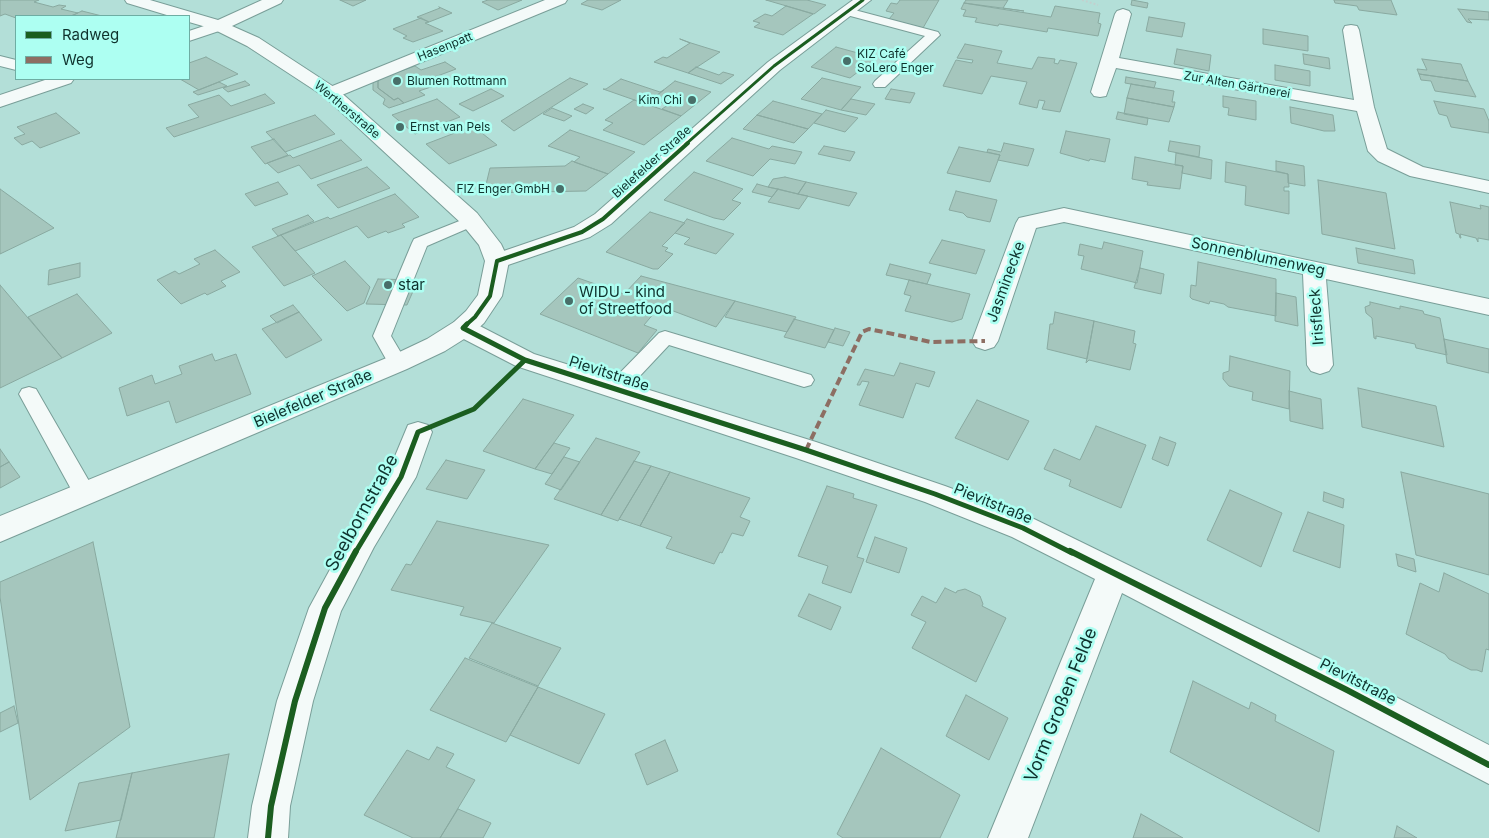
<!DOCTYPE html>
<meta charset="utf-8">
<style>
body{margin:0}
#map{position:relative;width:1489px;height:838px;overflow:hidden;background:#b3dfd8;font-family:Inter,sans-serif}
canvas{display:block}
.legend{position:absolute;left:15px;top:15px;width:175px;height:65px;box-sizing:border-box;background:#adfff2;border:1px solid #6eada3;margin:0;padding:6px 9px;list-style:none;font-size:15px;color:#0f322d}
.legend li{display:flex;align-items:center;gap:10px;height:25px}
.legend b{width:25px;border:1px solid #6eada3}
</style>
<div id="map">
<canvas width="1489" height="838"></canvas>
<ul class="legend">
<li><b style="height:6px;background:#1b5e20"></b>Radweg</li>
<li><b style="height:6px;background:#8d6e63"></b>Weg</li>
</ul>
</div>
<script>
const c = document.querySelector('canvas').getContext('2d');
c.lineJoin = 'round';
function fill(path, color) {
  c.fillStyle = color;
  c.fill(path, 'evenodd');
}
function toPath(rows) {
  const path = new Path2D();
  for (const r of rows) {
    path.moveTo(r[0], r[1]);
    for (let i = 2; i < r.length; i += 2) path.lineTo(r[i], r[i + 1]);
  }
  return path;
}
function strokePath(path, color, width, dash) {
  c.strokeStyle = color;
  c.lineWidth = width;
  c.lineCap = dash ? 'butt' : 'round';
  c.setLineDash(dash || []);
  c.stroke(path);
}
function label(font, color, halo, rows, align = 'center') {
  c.font = font + ' Inter,sans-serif';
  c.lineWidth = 5;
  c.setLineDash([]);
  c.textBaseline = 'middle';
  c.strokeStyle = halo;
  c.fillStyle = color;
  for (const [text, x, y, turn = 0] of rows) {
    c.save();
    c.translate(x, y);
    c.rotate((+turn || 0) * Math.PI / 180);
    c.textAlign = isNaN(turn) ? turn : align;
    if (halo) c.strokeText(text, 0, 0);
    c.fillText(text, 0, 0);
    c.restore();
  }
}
const building = toPath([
 [0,0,39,0,34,2,53,7,59,5,66,6,61,9,78,13,71,16,16,18,5,14,0,16,0,0],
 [340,0,366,0,353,6,340,0],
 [488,0,522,0,498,10,482,2,488,0],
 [588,0,621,0,602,10,581,4,588,0],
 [766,0,807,0,826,5,814,14,766,0],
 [900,0,939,0,923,28,889,19,894,13,886,11,891,3,897,4,900,0],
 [966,0,1008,0,1003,8,1024,11,964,3,966,0],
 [1132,0,1148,3,1147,8,1131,5,1132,0],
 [1334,0,1391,0,1397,15,1359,10,1357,6,1335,3,1334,0],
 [964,3,1051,17,1055,6,1100,13,1098,23,1101,24,1098,36,1048,28,1047,32,999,24,998,26,975,22,977,18,963,16,966,10,961,9,964,3],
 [786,6,813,14,783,35,754,27,760,23,753,21,765,14,772,16,786,6],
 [439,7,452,13,429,22,417,17,440,8,439,7],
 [1458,9,1489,12,1489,20,1468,19,1472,23,1467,22,1458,9],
 [82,11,102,16,71,16,82,11],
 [1149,17,1185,23,1182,37,1146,31,1149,17],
 [421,18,429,22,425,23,443,31,413,42,403,38,407,36,393,29,421,18],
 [1263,29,1308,36,1308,51,1263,44,1263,29],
 [680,39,691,43,720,52,688,73,654,62,663,57,667,58,690,43,680,39],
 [965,44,1002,51,997,63,1032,69,1038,57,1055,59,1054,63,1058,64,1060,60,1077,63,1060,112,1042,109,1045,101,1039,100,1037,108,1019,104,1027,82,991,76,982,94,943,86,956,60,972,63,973,60,957,58,965,44],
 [836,47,876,58,850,78,811,67,836,47],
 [1177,49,1211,55,1209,71,1174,64,1177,49],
 [1303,54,1329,58,1330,69,1304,64,1303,54],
 [206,57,238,74,199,90,180,79,189,79,189,63,206,57],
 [1422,59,1461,64,1468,81,1419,74,1417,69,1427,70,1422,59],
 [445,62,456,69,432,78,440,84,419,91,425,95,404,103,398,98,394,100,378,88,378,79,415,66,421,70,445,62],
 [1275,65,1310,71,1310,86,1275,80,1275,65],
 [696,67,719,75,723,72,734,75,721,84,688,73,696,67],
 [1419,74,1468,81,1476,97,1435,91,1431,81,1421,80,1419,74],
 [1126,77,1156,82,1154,88,1125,83,1126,77],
 [570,78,588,84,514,131,501,121,570,78],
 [822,78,861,87,841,110,801,99,822,78],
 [378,79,378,88,394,100,398,98,404,103,389,108,383,104,385,99,373,90,373,81,378,79],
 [621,79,660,92,664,90,646,104,603,89,606,89,621,79],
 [245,81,250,85,228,92,223,88,245,81],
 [675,81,711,92,681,116,662,109,668,105,652,99,675,81],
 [219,82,227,86,198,95,193,92,219,82],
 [1131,84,1174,91,1172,102,1175,102,1174,107,1127,98,1131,84],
 [491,89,504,96,473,111,459,104,491,89],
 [891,89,915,93,910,103,885,99,891,89],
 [265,94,275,103,174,137,166,128,199,117,188,105,219,95,231,106,265,94],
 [1223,96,1256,101,1256,120,1228,115,1229,108,1223,107,1223,96],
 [1127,98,1174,107,1169,122,1124,114,1127,98],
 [437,99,460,117,415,134,392,115,437,99],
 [851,99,875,104,866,115,841,110,851,99],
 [634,100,646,104,681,116,644,145,603,130,613,123,605,120,634,100],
 [773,101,822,114,808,129,757,115,773,101],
 [1434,101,1484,109,1489,121,1489,133,1451,127,1447,116,1439,114,1434,101],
 [583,104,594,108,586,114,574,109,583,104],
 [1290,107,1333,115,1335,131,1324,131,1291,123,1290,107],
 [552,108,572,116,564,121,543,114,552,108],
 [826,110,858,118,845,132,814,123,826,110],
 [1118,112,1148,118,1147,125,1116,119,1118,112],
 [56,113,80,133,40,148,32,141,22,145,14,138,25,134,17,127,56,113],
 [315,115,335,134,285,152,266,132,315,115],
 [757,115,808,129,794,143,743,129,757,115],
 [473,126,497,145,449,164,426,144,473,126],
 [570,130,635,152,608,174,574,162,580,157,548,146,570,130],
 [1066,131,1110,139,1105,162,1090,159,1089,161,1060,153,1066,131],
 [732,138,769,149,772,146,802,152,795,164,770,159,753,176,706,161,732,138],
 [274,139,288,155,265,164,251,147,274,139],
 [341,140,362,160,311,179,299,165,278,173,267,163,290,155,293,158,341,140],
 [1170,141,1200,146,1199,157,1168,151,1170,141],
 [1004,143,1034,149,1028,166,998,160,1000,155,987,152,988,149,1001,152,1004,143],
 [824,146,855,152,850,161,818,154,824,146],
 [959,147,1000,155,990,182,947,173,959,147],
 [1176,153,1212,160,1211,179,1182,173,1183,166,1175,165,1176,153],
 [1135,157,1183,166,1180,189,1147,185,1148,182,1132,179,1135,157],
 [572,161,608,174,586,191,484,193,490,168,565,166,572,161],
 [1276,161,1304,166,1305,186,1288,183,1288,174,1276,171,1276,161],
 [1226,162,1288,174,1289,187,1284,187,1284,191,1289,191,1289,214,1245,205,1246,186,1225,182,1226,162],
 [367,167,390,188,338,208,317,185,367,167],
 [694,172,743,189,732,200,741,203,724,220,714,218,664,200,694,172],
 [785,177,806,182,798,194,768,187,773,179,785,177],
 [1318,180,1386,193,1395,249,1322,234,1318,180],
 [278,182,288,194,255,206,245,194,278,182],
 [806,182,857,193,849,206,798,194,806,182],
 [757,184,768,187,778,189,772,197,752,192,757,184],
 [0,189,54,228,0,254,0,189],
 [778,189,798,194,808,196,799,209,768,202,778,189],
 [956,191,997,200,990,222,967,217,963,213,949,210,956,191],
 [395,194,419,217,402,224,405,227,388,233,386,231,368,238,357,226,295,251,281,235,328,217,330,219,395,194],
 [1450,202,1481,209,1480,205,1489,207,1489,240,1478,238,1478,242,1476,238,1460,234,1461,238,1460,238,1459,234,1456,233,1450,202],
 [650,212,685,223,662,246,668,248,665,251,673,254,658,269,653,269,606,252,650,212],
 [308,215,314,221,278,236,272,229,308,215],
 [687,219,734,234,716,254,684,244,690,238,675,233,687,219],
 [281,235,315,273,284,286,252,247,281,235],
 [942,240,985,250,976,274,929,263,942,240],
 [1104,242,1143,251,1137,283,1081,269,1084,256,1078,255,1080,244,1102,249,1104,242],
 [1356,248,1413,260,1415,274,1358,263,1356,248],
 [215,250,240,272,221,281,226,286,207,295,205,293,181,304,157,280,175,271,179,274,200,264,194,259,215,250],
 [345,261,370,287,364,303,347,311,312,276,345,261],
 [1198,262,1276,279,1276,316,1228,307,1224,304,1210,301,1209,304,1192,299,1190,297,1191,285,1196,286,1198,262],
 [80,263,80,277,48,285,49,270,80,263],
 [890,264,931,274,927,284,886,275,890,264],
 [1140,268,1164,274,1161,294,1134,288,1140,268],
 [641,276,735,301,716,327,660,306,644,325,657,330,638,353,540,314,578,278,624,294,641,276],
 [378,279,418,280,407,305,366,304,378,279],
 [909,280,970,294,962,319,952,322,905,311,911,296,904,294,909,280],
 [0,285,62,358,0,388,0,285],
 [1276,293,1296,297,1298,326,1275,321,1276,293],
 [77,294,112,333,62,358,28,317,77,294],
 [735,301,796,317,787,332,725,317,735,301],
 [1370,302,1400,309,1400,306,1423,311,1424,314,1440,318,1447,355,1416,348,1415,344,1376,336,1376,339,1374,338,1372,318,1366,313,1365,307,1370,305,1370,302],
 [293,305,299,312,277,323,270,316,293,305],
 [299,312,322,340,286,358,262,329,299,312],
 [1055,312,1094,321,1087,359,1047,349,1050,324,1053,324,1055,312],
 [794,319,834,330,825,348,784,337,794,319],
 [1094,321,1135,331,1133,343,1136,344,1130,370,1089,360,1086,363,1094,321],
 [835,328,850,332,843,346,828,342,835,328],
 [1444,339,1489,349,1489,373,1447,363,1444,339],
 [212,354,215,361,236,354,251,394,176,423,169,401,127,416,119,388,152,375,155,384,182,374,179,366,212,354],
 [1230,356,1290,371,1289,409,1252,400,1253,392,1229,386,1223,379,1223,373,1229,371,1230,356],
 [900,363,935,372,929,387,916,383,903,418,859,405,869,382,862,381,860,385,857,385,865,369,894,376,900,363],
 [1358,388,1436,406,1444,447,1362,427,1358,388],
 [1289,391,1321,399,1323,429,1290,421,1289,391],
 [523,399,574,415,535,469,483,451,523,399],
 [977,400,1029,421,1008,460,955,438,977,400],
 [1096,426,1146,445,1121,508,1069,486,1071,480,1044,469,1054,449,1080,460,1096,426],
 [1160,437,1176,443,1168,466,1152,459,1160,437],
 [596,438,640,452,601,515,554,499,596,438],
 [554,443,570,448,552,474,535,469,554,443],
 [0,449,9,462,0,467,0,449],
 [564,457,580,462,561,490,545,484,564,457],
 [446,460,485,470,467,499,426,489,446,460],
 [634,461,651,466,618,521,601,515,634,461],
 [9,462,20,477,0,488,0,467,9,462],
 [651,466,670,472,640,526,619,519,651,466],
 [670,472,750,498,740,517,750,521,743,536,732,533,722,553,720,552,714,564,666,548,672,537,640,526,670,472],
 [1401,472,1489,494,1489,575,1416,555,1401,472],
 [827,486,854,494,853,498,877,505,857,557,864,559,851,593,822,583,828,566,798,556,827,486],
 [1230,490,1282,513,1261,567,1207,540,1230,490],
 [1324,492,1344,499,1343,508,1323,501,1324,492],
 [1308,512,1344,525,1340,568,1293,551,1308,512],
 [437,521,549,545,494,623,460,615,464,607,391,590,406,564,411,565,437,521],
 [875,537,907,548,899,573,866,562,875,537],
 [93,542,130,727,30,800,0,597,0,582,93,542],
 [1396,554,1414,559,1416,572,1398,566,1396,554],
 [1444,573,1489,594,1489,650,1486,649,1482,672,1477,670,1471,670,1449,659,1445,654,1406,634,1420,583,1439,592,1444,573],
 [945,588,956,593,957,591,965,589,980,596,983,604,982,606,1006,618,976,682,912,648,926,622,911,615,922,596,936,603,945,588],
 [809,594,841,607,831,630,798,616,809,594],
 [492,623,561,648,538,686,469,658,492,623],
 [465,658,538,687,506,742,430,710,465,658],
 [1193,681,1249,709,1251,702,1276,715,1275,721,1334,751,1319,832,1170,752,1193,681],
 [538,687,605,714,579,764,510,735,538,687],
 [966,695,1008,718,989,760,946,736,966,695],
 [14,706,18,723,0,732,0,713,14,706],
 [665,740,678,771,647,785,635,754,665,740],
 [437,747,454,754,446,767,475,780,440,838,413,838,364,815,407,750,429,760,437,747],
 [881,748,960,795,940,838,843,838,837,834,881,748],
 [229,754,214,838,116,838,132,773,229,754],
 [132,773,121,820,65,831,79,783,132,773],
 [458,809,491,823,483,838,440,838,458,809],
 [1141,814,1183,838,1133,838,1141,814],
 [1397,826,1417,838,1394,838,1397,826]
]);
const pathFar1 = toPath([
 [1082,0,1098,5]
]);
const path = toPath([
 [447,420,474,409,503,381]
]);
const lane = toPath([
 [847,8,938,32,940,35,885,87,875,87,873,84,875,81,925,36,843,14,841,12,847,8],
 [472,216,478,218,480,221,478,224,427,246,391,336,407,363,405,368,398,370,391,368,373,336,412,243,414,239,472,216],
 [665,331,811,375,814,380,811,385,804,387,669,345,622,395,615,397,608,395,605,390,608,385,659,333,665,331],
 [29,387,36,389,93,488,96,494,93,500,85,503,77,500,19,394,22,389,29,387]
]);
const street = toPath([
 [545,0,567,0,565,3,337,97,331,98,325,97,322,93,325,89,545,0],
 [853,0,871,0,780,70,611,224,590,237,505,266,497,268,489,266,485,261,489,256,574,227,595,214,768,62,853,0],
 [1123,9,1129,11,1131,14,1119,58,1354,100,1343,30,1345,26,1351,25,1357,26,1359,30,1374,107,1387,149,1423,167,1489,181,1489,193,1410,176,1378,161,1368,151,1357,111,1116,68,1106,96,1100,97,1094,96,1091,92,1115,14,1117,11,1123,9],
 [219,21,225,23,227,26,225,29,189,41,189,31,219,21],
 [0,56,16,60,16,70,0,66,0,56],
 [48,79,74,79,71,83,0,107,0,95,48,79],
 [1064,208,1489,299,1489,315,1326,279,1333,365,1329,371,1320,374,1311,371,1307,365,1303,274,1064,222,1036,228,998,341,994,347,985,350,976,347,972,341,1016,223,1019,218,1064,208],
 [463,320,472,322,534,354,816,442,945,486,1034,519,1359,678,1489,745,1489,784,1122,593,1028,838,988,838,1095,579,1012,537,925,502,796,458,516,366,454,334,451,328,454,322,463,320],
 [418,422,428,425,432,432,416,477,374,547,341,611,313,701,290,806,288,838,248,838,252,806,277,701,309,608,352,529,388,473,408,425,418,422]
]);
const secondary = toPath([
 [125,0,150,0,218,20,262,0,283,0,281,3,232,26,259,38,337,89,477,213,501,244,509,261,502,296,484,323,472,334,445,351,407,369,0,542,0,516,389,357,427,339,454,322,466,311,478,295,485,261,479,245,461,223,325,97,247,46,213,29,189,22,189,16,170,16,127,3,125,0]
]);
const quiet = toPath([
 [806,450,862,332,869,329,931,342,985,341]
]);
const cyclewayFar3 = toPath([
 [686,144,774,66,863,0]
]);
const cyclewayFar2 = toPath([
 [466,325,475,317,490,296,497,261,582,232,603,219,688,143]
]);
const cyclewayFar1 = toPath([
 [467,324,463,328,525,360,806,450,935,494,1023,528,1072,553],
 [355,553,401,477,418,432,474,409,525,360]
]);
const cycleway = toPath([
 [1070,551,1347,690,1489,765],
 [268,838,271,806,295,701,325,608,356,551]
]);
const markers = [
 [847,61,5,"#486f69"],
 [397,81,5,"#486f69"],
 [692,100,5,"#486f69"],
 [400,127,5,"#486f69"],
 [560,189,5,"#486f69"],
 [388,285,5,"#486f69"],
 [569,301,5,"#486f69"]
];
const farStreetnames = [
 ["Hasenpatt",445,47,-22],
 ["Zur Alten Gärtnerei",1237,85,10],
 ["Wertherstraße",347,110,40],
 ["Bielefelder Straße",652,162,-42]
];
const farPoinames = [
 ["KIZ Café",857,54],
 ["SoLero Enger",857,68],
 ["Blumen Rottmann",407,81],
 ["Kim Chi",682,100,"right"],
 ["Ernst van Pels",410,127],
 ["FIZ Enger GmbH",550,189,"right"]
];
const streetNames = [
 ["Sonnenblumenweg",1258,257,12],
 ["Jasminecke",1006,282,-70],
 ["Irisfleck",1317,317,-94],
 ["Pievitstraße",609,374,18],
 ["Bielefelder Straße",313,399,-23],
 ["Pievitstraße",993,504,22],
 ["Pievitstraße",1358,682,27]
];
const poiNames = [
 ["star",398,285],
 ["WIDU - kind",579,292],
 ["of Streetfood",579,309]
];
const nearStreetnames = [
 ["Seelbornstraße",362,513,-61],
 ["Vorm Großen Felde",1061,705,-68]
];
fill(building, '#a5c6bd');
strokePath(building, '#89a9a0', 1);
strokePath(lane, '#799e98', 2);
strokePath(street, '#799e98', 2);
strokePath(secondary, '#799e98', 2);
strokePath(pathFar1, '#c2d0ce', 2, [2, 2]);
strokePath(path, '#c2d0ce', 3, [2.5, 2.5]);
fill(lane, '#f4faf9');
fill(street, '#f4faf9');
fill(secondary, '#f4faf9');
strokePath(quiet, '#8d6e63', 4, [8, 4]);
strokePath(cyclewayFar3, '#1b5e20', 3);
strokePath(cyclewayFar2, '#1b5e20', 4);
strokePath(cyclewayFar1, '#1b5e20', 5);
strokePath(cycleway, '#1b5e20', 6);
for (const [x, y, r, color] of markers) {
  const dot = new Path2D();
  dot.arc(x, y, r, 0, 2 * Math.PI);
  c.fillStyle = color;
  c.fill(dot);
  strokePath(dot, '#adfff2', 2);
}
label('12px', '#0f322d', '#adfff2', farStreetnames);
label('12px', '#0f322d', '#adfff2', farPoinames, 'left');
label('15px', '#0f322d', '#adfff2', streetNames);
label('15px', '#0f322d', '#adfff2', poiNames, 'left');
label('18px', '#0f322d', '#adfff2', nearStreetnames);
</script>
